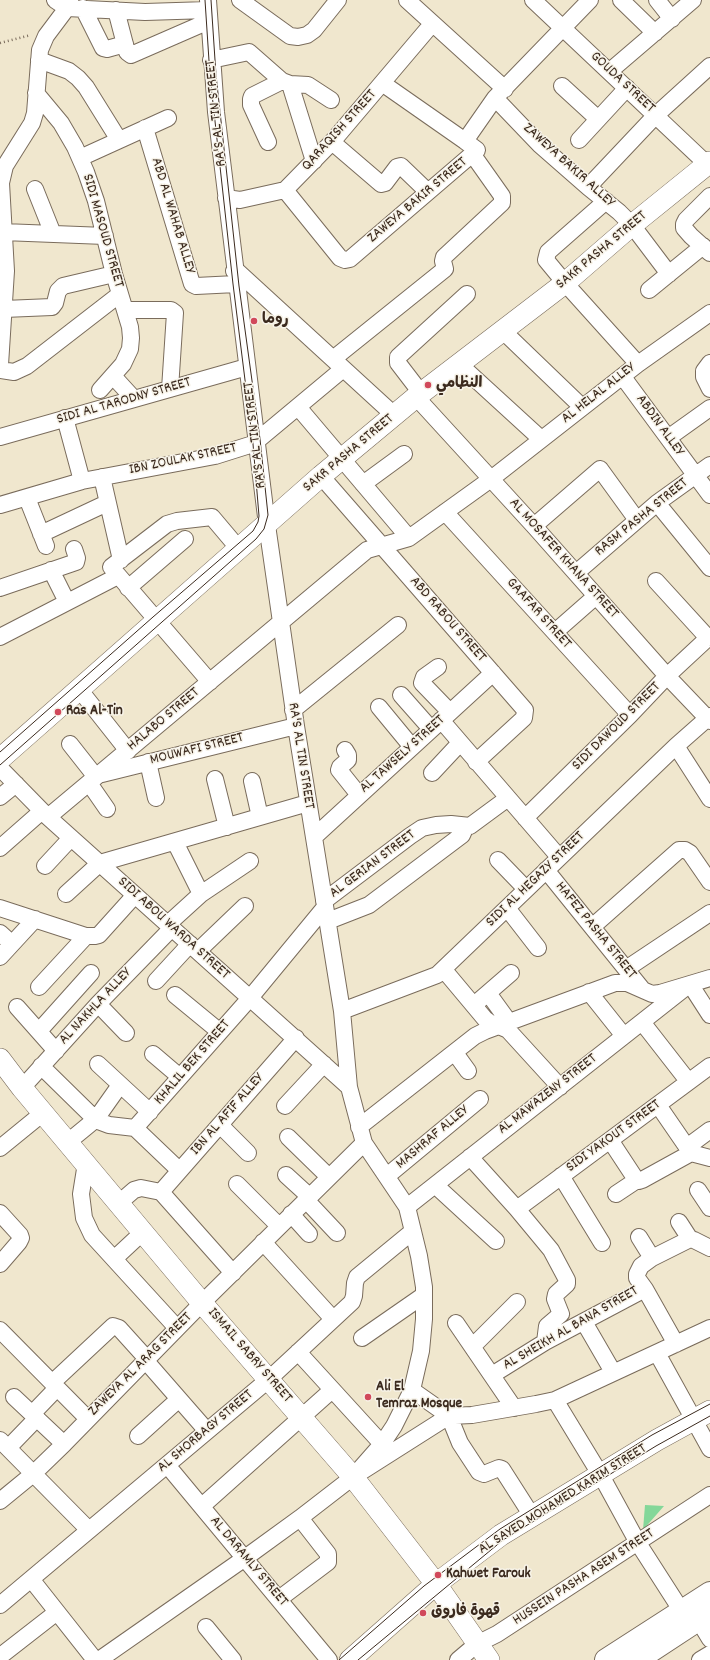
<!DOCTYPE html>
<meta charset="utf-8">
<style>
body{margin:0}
canvas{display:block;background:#f0e7ce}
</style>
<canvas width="710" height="1660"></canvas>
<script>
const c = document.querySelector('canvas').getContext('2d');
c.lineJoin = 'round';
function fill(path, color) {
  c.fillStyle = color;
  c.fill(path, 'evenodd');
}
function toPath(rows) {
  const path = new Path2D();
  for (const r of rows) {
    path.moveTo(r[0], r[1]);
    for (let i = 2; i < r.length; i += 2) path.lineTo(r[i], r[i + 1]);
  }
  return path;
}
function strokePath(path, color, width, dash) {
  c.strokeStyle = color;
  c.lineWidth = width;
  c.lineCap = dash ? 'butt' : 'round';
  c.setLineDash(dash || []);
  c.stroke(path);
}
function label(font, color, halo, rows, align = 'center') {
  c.font = font + ' Dekko,"Playpen Sans Arabic",sans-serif';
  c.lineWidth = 3;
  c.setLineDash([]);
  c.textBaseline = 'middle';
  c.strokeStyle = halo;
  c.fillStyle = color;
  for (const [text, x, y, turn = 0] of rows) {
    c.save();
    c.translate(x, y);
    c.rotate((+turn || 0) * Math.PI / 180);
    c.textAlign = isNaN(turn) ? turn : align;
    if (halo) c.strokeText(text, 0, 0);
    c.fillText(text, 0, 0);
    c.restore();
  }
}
const green = toPath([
 [645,1505,664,1506,643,1530]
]);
const path = toPath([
 [0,43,31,35]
]);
const minor = toPath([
 [55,0,67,8,145,12,208,10],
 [208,0,216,112,267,525,296,726,342,1011,349,1087,364,1143,407,1207,419,1256,424,1287,424,1319,421,1351,412,1390,394,1426,382,1444,353,1477],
 [240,0,290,36,298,37,307,35,314,30,338,0],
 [407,0,505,89],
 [533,0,710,167],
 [621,0,655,33],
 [657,0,672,19],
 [83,8,103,48,107,49,125,44],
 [116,10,127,52,131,55,209,21],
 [39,60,69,71,78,78,86,87,119,140],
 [211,60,249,52,282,81,290,84,308,85,331,100],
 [610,71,693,0],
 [382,83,465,141],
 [290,84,314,161],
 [562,86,598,119],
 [36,93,61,123,75,147,86,172,96,201,114,274,130,327,131,338,130,349,123,364,100,390],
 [495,98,540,145,588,187,619,212,632,225,669,274],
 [145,128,192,284,196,286,236,284],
 [579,140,627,88],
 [268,142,251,105,251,99,252,96,282,81],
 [332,142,381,184,385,183,397,167,401,166,428,192],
 [80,158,168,118],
 [588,187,656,115,710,66],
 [35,189,53,234],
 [285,190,340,258,345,260,350,259,477,150,465,141,495,98,590,0],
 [710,196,686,220,684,224,684,228,691,236,710,253],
 [226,198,240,200,285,190,332,142,432,24],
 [606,201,548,252,546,260,565,283,638,364],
 [3,232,105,236],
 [234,271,238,272,394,415],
 [649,290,703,246],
 [4,309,52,307,55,303,58,291,63,286,114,274],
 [125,310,171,310,175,313,170,389],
 [503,331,582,407],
 [333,359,445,269,443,261,444,257,502,203,502,196,473,155],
 [710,363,704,371,704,377,710,389],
 [459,364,541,439],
 [0,365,6,271,1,183,5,166,32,123,35,113,40,50,46,36,67,8,70,0],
 [0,370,14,372,27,366,120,294],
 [113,376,134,399],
 [623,377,710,495],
 [421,393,398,363,398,357,467,294],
 [416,397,534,526,667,676,710,721],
 [298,407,409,538],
 [65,418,82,481],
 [0,437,247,367],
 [668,438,710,408],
 [321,476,525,710,524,718,476,762],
 [102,477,121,560],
 [363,484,404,454],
 [27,498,46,546],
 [657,503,710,568],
 [0,505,82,481,215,456,253,444,343,369],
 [445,512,630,715],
 [534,526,600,469,637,520],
 [41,534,107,503],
 [51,570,67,602],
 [576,573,657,503,710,465],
 [656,581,708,638],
 [0,588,76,562,77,558,74,549],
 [128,588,185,539],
 [555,632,596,596],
 [0,637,118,576],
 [438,667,424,677,422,683,450,712],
 [210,682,111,567,167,524,177,521,212,517,239,549],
 [79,689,128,751],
 [401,695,431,729],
 [379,707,412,747],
 [293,710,398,625],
 [441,720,559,857],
 [70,744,96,777],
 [676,746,710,799],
 [345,750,348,755,348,760,340,767,339,770,359,795],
 [148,762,156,798],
 [0,768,48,817,349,1087],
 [432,773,460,743],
 [102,774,296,726],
 [215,779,227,827],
 [252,781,260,817],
 [89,783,107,809],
 [0,797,16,784],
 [48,817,367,550,409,538,491,479,638,364,710,313],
 [525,818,630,715,667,676,710,636],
 [314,837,493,673],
 [175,842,201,894],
 [0,848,42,811],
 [498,860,526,889],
 [45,866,71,838],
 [546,870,642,989],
 [66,894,100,863,308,803],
 [324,901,410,836,422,828,436,825,451,824,470,826,508,798],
 [0,908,86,936,95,936,99,935,135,895],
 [507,908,538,948],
 [328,921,369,905,462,835,466,826],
 [168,924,201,894,250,861],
 [592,927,679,850,685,850,690,853,710,882],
 [0,933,12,944],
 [198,951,245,906],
 [0,957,35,919],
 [626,969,710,913],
 [444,970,485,1019,489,1022,508,1030,560,1087],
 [156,981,190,944],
 [39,987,86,936],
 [589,992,624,1036],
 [488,993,509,1022],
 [175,995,220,1032],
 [98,1004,126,1033],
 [474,1005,511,973],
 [17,1007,56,1051],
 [342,1011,437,975,676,746,710,716],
 [642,1022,688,1081],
 [39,1031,91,973],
 [455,1053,468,1071],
 [153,1054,180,1077],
 [98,1064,150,1112],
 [41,1066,92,1116,101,1122,109,1125,135,1128,179,1170],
 [22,1088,98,1004,172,928],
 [658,1105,691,1153],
 [285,1106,324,1064],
 [220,1125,248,1153],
 [359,1127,475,1036,485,1031,615,983,627,983,652,994,660,993,710,978],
 [135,1128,250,998,325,907],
 [288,1137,329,1177],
 [610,1140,635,1178,639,1181,642,1180,691,1153,710,1158],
 [68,1142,96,1119,120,1085],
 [687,1147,710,1130],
 [0,1148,43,1113],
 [470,1157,517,1209,551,1250,567,1280,567,1284,556,1294,555,1299,561,1314,547,1326,545,1342],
 [86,1163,81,1194,84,1218,92,1235,177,1328],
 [286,1175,309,1196],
 [387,1176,480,1099],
 [561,1176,602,1243],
 [237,1184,279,1226],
 [435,1185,496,1241],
 [698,1190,710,1208],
 [161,1192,296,1038],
 [616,1194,637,1180],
 [306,1200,337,1233],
 [119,1203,134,1190,141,1188,161,1192,233,1273],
 [407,1207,690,984,710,1015],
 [517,1209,710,1066],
 [0,1213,20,1235,21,1238,19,1242,0,1264],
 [291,1214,309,1234],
 [679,1222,690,1239],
 [639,1237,652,1258],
 [263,1242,333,1319],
 [114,1259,143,1232],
 [645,1289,676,1344],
 [584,1322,613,1372],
 [456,1323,514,1408],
 [0,1330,87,1418],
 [362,1338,424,1295],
 [473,1346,517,1302],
 [298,1352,382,1444],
 [657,1353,710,1449],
 [145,1360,207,1431],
 [492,1375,545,1342,645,1289,637,1278,637,1274,641,1266,652,1258,690,1239,694,1240,710,1248],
 [53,1382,113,1326,119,1328,147,1359],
 [412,1390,449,1416,472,1415,536,1404,555,1400,710,1328],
 [14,1397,64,1444],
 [555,1400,603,1479,638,1543,681,1610],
 [32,1414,57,1388],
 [138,1436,179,1399],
 [0,1440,89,1530],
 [8,1448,37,1418],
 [167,1465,329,1660],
 [0,1501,33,1474,64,1444,202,1303,364,1143],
 [202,1506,332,1390],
 [31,1579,95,1660],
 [279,1599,328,1562,328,1554,300,1518],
 [0,1605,268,1380,352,1302,354,1296,355,1283,357,1277,413,1231],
 [693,1611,710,1639],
 [206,1627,233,1660],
 [3,1654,57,1612],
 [99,1660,245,1558,300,1518,353,1477,449,1416,460,1443,479,1472,484,1474,499,1468,502,1469,532,1516],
 [458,1660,477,1644,497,1634,710,1495],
 [700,1660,710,1654]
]);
const major = toPath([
 [0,759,321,476,416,397,565,283,632,225,710,162],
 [0,1059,22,1088,202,1303,353,1477,436,1584,489,1660],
 [350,1660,436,1584,501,1535,657,1440,710,1411]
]);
const highway = toPath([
 [606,1660,710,1593],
 [637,1660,710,1612]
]);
const tram = toPath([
 [0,752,153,617,253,531,258,522,259,516,253,444,233,284,210,76,205,0],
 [0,765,256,539,264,529,268,515,260,439,239,286,216,75,211,0],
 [339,1660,424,1586,500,1529,652,1435,710,1404],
 [358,1660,503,1540,656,1446,710,1416]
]);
const markers = [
 [254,321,4,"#d1495b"],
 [428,385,4,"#d1495b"],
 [58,712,4,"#d1495b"],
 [368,1397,4,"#d1495b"],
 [438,1575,4,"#d1495b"],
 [423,1613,4,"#d1495b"]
];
const streetNames = [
 ["GOUDA STREET",622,83,43],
 ["RA'S AL TIN STREET",217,113,-96],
 ["QARAQISH STREET",340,131,-48],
 ["ZAWEYA BAKIR ALLEY",568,166,42],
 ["ZAWEYA BAKIR STREET",418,201,-40],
 ["ABD AL WAHAB ALLEY",172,216,73],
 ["SIDI MASOUD STREET",102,231,74],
 ["SAKR PASHA STREET",602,251,-40],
 ["AL HELAL ALLEY",599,394,-38],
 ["SIDI AL TARODNY STREET",124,402,-16],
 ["ABDIN ALLEY",659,426,54],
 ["RA'S AL TIN STREET",256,435,-97],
 ["SAKR PASHA STREET",349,454,-40],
 ["IBN ZOULAK STREET",183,460,-12],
 ["RASM PASHA STREET",642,518,-39],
 ["AL MOSAFER KHANA STREET",563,559,48],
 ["GAAFAR STREET",538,614,48],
 ["ABD RABOU STREET",447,620,49],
 ["HALABO STREET",164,720,-40],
 ["SIDI DAWOUD STREET",617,727,-45],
 ["MOUWAFI STREET",197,750,-14],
 ["AL TAWSELY STREET",403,755,-42],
 ["RA'S AL TIN STREET",300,756,81],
 ["AL GERIAN STREET",373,865,-37],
 ["SIDI AL HEGAZY STREET",536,880,-44],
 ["SIDI ABOU WARDA STREET",173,929,42],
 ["HAFEZ PASHA STREET",595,931,51],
 ["AL NAKHLA ALLEY",96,1007,-47],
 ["KHALIL BEK STREET",193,1063,-49],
 ["AL MAWAZENY STREET",548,1095,-38],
 ["IBN AL AFIF ALLEY",228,1115,-49],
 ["SIDI YAKOUT STREET",614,1137,-36],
 ["MASHRAF ALLEY",433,1138,-40],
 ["AL SHEIKH AL BANA STREET",571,1329,-30],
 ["ISMAIL SABRY STREET",249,1356,49],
 ["ZAWEYA AL ARAG STREET",141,1365,-45],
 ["AL SHORBAGY STREET",206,1432,-40],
 ["AL SAYED MOHAMED KARIM STREET",563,1500,-32],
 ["AL DARAMLY STREET",248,1562,50],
 ["HUSSEIN PASHA ASEM STREET",584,1578,-33]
];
const poiNames = [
 ["روما",262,321],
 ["النظامي",436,385],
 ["Ras Al-Tin",66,712],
 ["Ali El",376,1388],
 ["Temraz Mosque",376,1405],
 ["Kahwet Farouk",446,1575],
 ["قهوة فاروق",431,1613]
];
fill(green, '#84d799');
strokePath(minor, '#7a6c5c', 18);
strokePath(major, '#7a6c5c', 22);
strokePath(highway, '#7a6c5c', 24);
strokePath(path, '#7a6c5c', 2.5, [1, 3]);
strokePath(minor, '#fff', 16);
strokePath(major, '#fff', 21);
strokePath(highway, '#fff', 22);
strokePath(tram, '#3b2a1e', 1);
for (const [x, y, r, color] of markers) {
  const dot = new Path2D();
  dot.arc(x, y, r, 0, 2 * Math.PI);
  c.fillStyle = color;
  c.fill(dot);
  strokePath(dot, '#f7f3e8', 1.5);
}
label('15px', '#3b2a1e', '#f7f3e8', streetNames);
label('bold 15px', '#3b2a1e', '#f7f3e8', poiNames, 'left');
</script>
